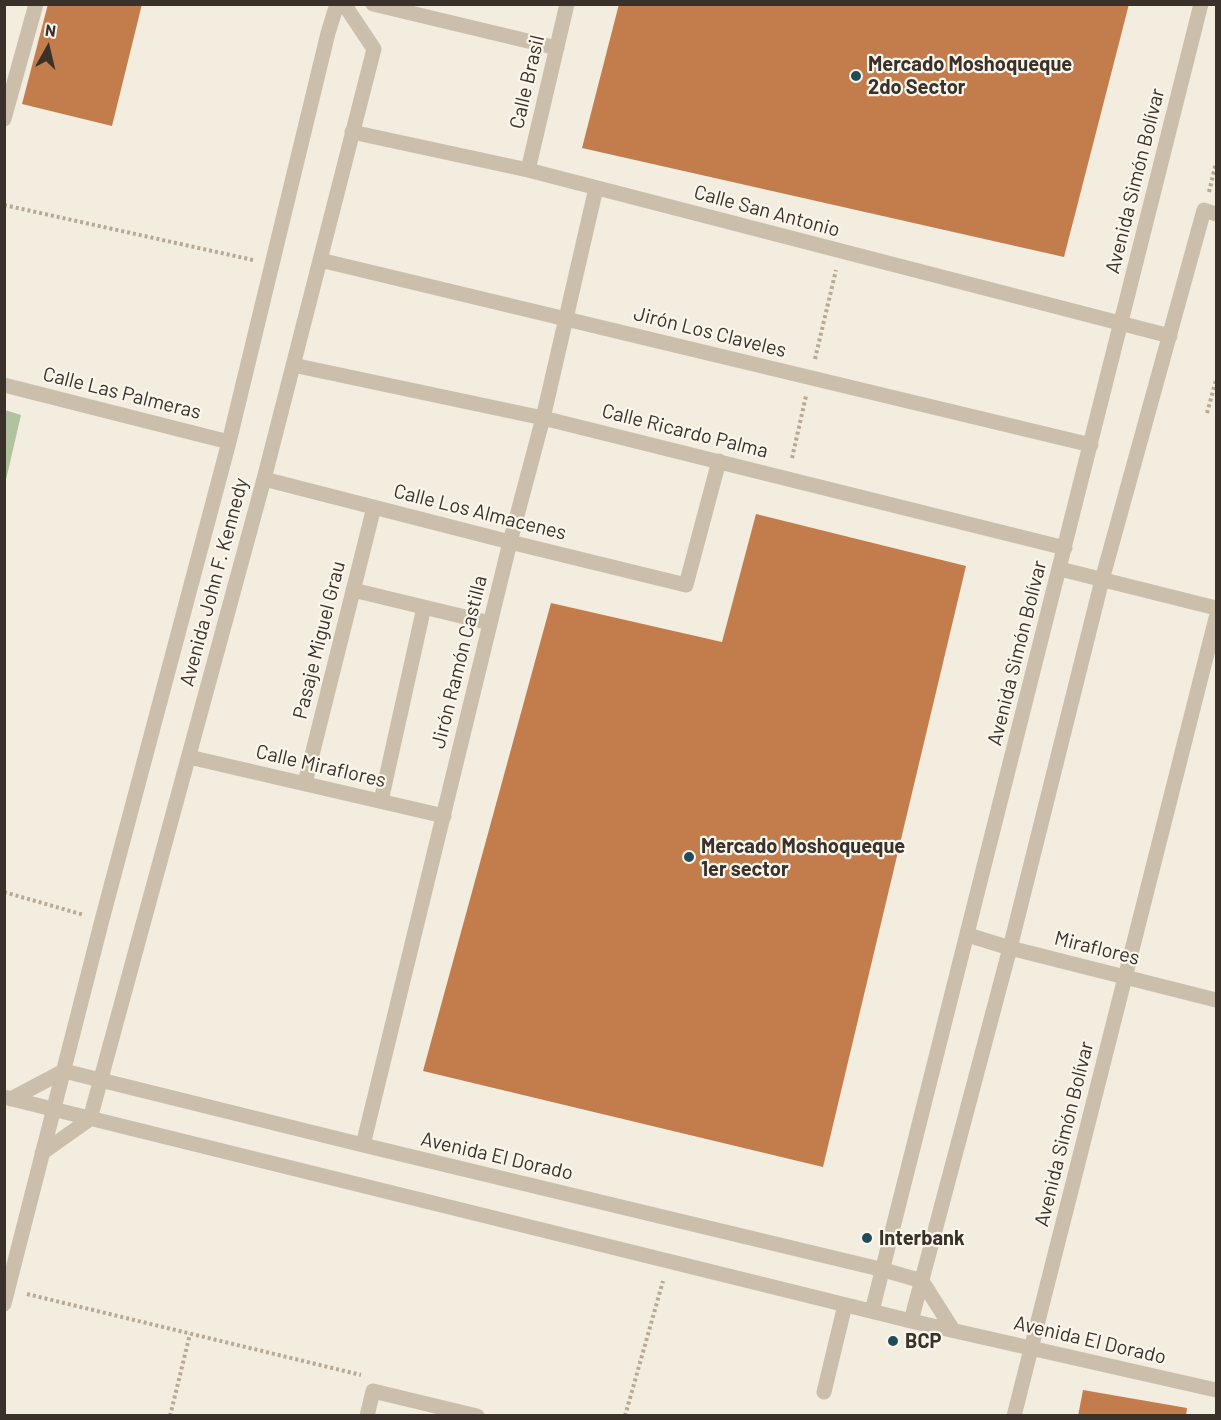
<!DOCTYPE html>
<meta charset="utf-8">
<style>
body{margin:0}
#map{position:relative;width:1221px;height:1420px;overflow:hidden;background:#f2eddf;font-family:Barlow,sans-serif}
canvas{display:block}
.frame{position:absolute;inset:0;border:6px solid #39312a;pointer-events:none}
.north{position:absolute;left:18px;top:18px;width:60px;height:60px;-webkit-text-stroke:4px #faf6ec;paint-order:stroke;rotate:8deg;font-size:16px;font-weight:700;line-height:24px;text-align:center;color:#39312a}
.north::after{content:'';display:block;margin:auto;width:21px;height:27px;background:#39312a;clip-path:polygon(50% 0,100% 100%,50% 72%,0 100%)}
</style>
<div id="map">
<canvas width="1221" height="1420"></canvas>
<div class="frame"></div>
<div class="north">N</div>
</div>
<script>
const c = document.querySelector('canvas').getContext('2d');
c.lineJoin = 'round';
function fill(path, color) {
  c.fillStyle = color;
  c.fill(path, 'evenodd');
}
function toPath(rows) {
  const path = new Path2D();
  for (const r of rows) {
    path.moveTo(r[0], r[1]);
    for (let i = 2; i < r.length; i += 2) path.lineTo(r[i], r[i + 1]);
  }
  return path;
}
function strokePath(path, color, width, dash) {
  c.strokeStyle = color;
  c.lineWidth = width;
  c.lineCap = dash ? 'butt' : 'round';
  c.setLineDash(dash || []);
  c.stroke(path);
}
function label(font, color, halo, rows, align = 'center') {
  c.font = font + ' Barlow,sans-serif';
  c.lineWidth = 4.5;
  c.setLineDash([]);
  c.textBaseline = 'middle';
  c.strokeStyle = halo;
  c.fillStyle = color;
  for (const [text, x, y, turn = 0] of rows) {
    c.save();
    c.translate(x, y);
    c.rotate((+turn || 0) * Math.PI / 180);
    c.textAlign = isNaN(turn) ? turn : align;
    if (halo) c.strokeText(text, 0, 0);
    c.fillText(text, 0, 0);
    c.restore();
  }
}
const green = toPath([
 [5,410,21,415,5,484,4,410]
]);
const building = toPath([
 [48,4,142,4,112,126,22,104],
 [619,4,1129,4,1064,257,582,148],
 [756,514,966,566,823,1167,423,1071,551,603,722,642],
 [1083,1390,1187,1408,1186,1416,1078,1416]
]);
const path = toPath([
 [1209,192,1216,163],
 [4,205,253,260],
 [815,359,836,270],
 [1207,413,1216,380],
 [792,458,806,396],
 [4,892,84,915],
 [27,1294,361,1375],
 [170,1416,190,1334],
 [625,1416,663,1281]
]);
const minor = toPath([
 [373,4,557,48],
 [4,119,36,4],
 [352,132,528,170,1170,336],
 [528,170,567,4],
 [320,260,1091,445],
 [293,365,543,418,1065,548],
 [4,385,229,442],
 [264,479,510,542,686,585,719,461],
 [1060,569,1216,608],
 [353,590,490,623],
 [189,757,444,816],
 [305,783,374,507],
 [381,801,424,607],
 [968,935,1010,948,1216,1000],
 [4,1097,911,1321,1216,1390],
 [11,1099,64,1071,363,1145,884,1270,922,1281,953,1330],
 [363,1145,510,542,543,418,596,188],
 [42,1153,90,1119,264,479,374,49,344,4],
 [4,1304,102,920,229,442,328,33,337,4],
 [872,1311,1201,4],
 [911,1321,1010,948,1102,580,1204,210,1216,214],
 [824,1392,845,1305],
 [367,1416,373,1391,477,1416],
 [1014,1416,1216,618]
]);
const markers = [
 [856,76,6,"#204c5a"],
 [689,857,6,"#204c5a"],
 [867,1238,6,"#204c5a"],
 [893,1341,6,"#204c5a"]
];
const poiNames = [
 ["Mercado Moshoqueque",868,64],
 ["2do Sector",868,87],
 ["Mercado Moshoqueque",701,846],
 ["1er sector",701,869],
 ["Interbank",879,1238],
 ["BCP",905,1341]
];
const streetNames = [
 ["Calle Brasil",527,82,-77],
 ["Avenida Simón Bolívar",1135,181,-76],
 ["Calle San Antonio",767,211,15],
 ["Jirón Los Claveles",710,332,14],
 ["Calle Las Palmeras",122,393,14],
 ["Calle Ricardo Palma",685,431,14],
 ["Calle Los Almacenes",480,512,14],
 ["Avenida John F. Kennedy",214,582,-75],
 ["Pasaje Miguel Grau",319,640,-76],
 ["Avenida Simón Bolívar",1017,653,-76],
 ["Jirón Ramón Castilla",459,662,-76],
 ["Calle Miraflores",321,766,13],
 ["Miraflores",1097,948,14],
 ["Avenida Simón Bolívar",1064,1134,-76],
 ["Avenida El Dorado",497,1156,13],
 ["Avenida El Dorado",1090,1340,13]
];
fill(green, '#b0c29f');
fill(building, '#c37d4d');
strokePath(path, '#b7a995', 4, [3, 3]);
strokePath(minor, '#cbbfab', 15);
for (const [x, y, r, color] of markers) {
  const dot = new Path2D();
  dot.arc(x, y, r, 0, 2 * Math.PI);
  c.fillStyle = color;
  c.fill(dot);
  strokePath(dot, '#faf6ec', 2);
}
label('bold 20px', '#39312a', '#faf6ec', poiNames, 'left');
label('20px', '#39312a', '#faf6ec', streetNames);
</script>
